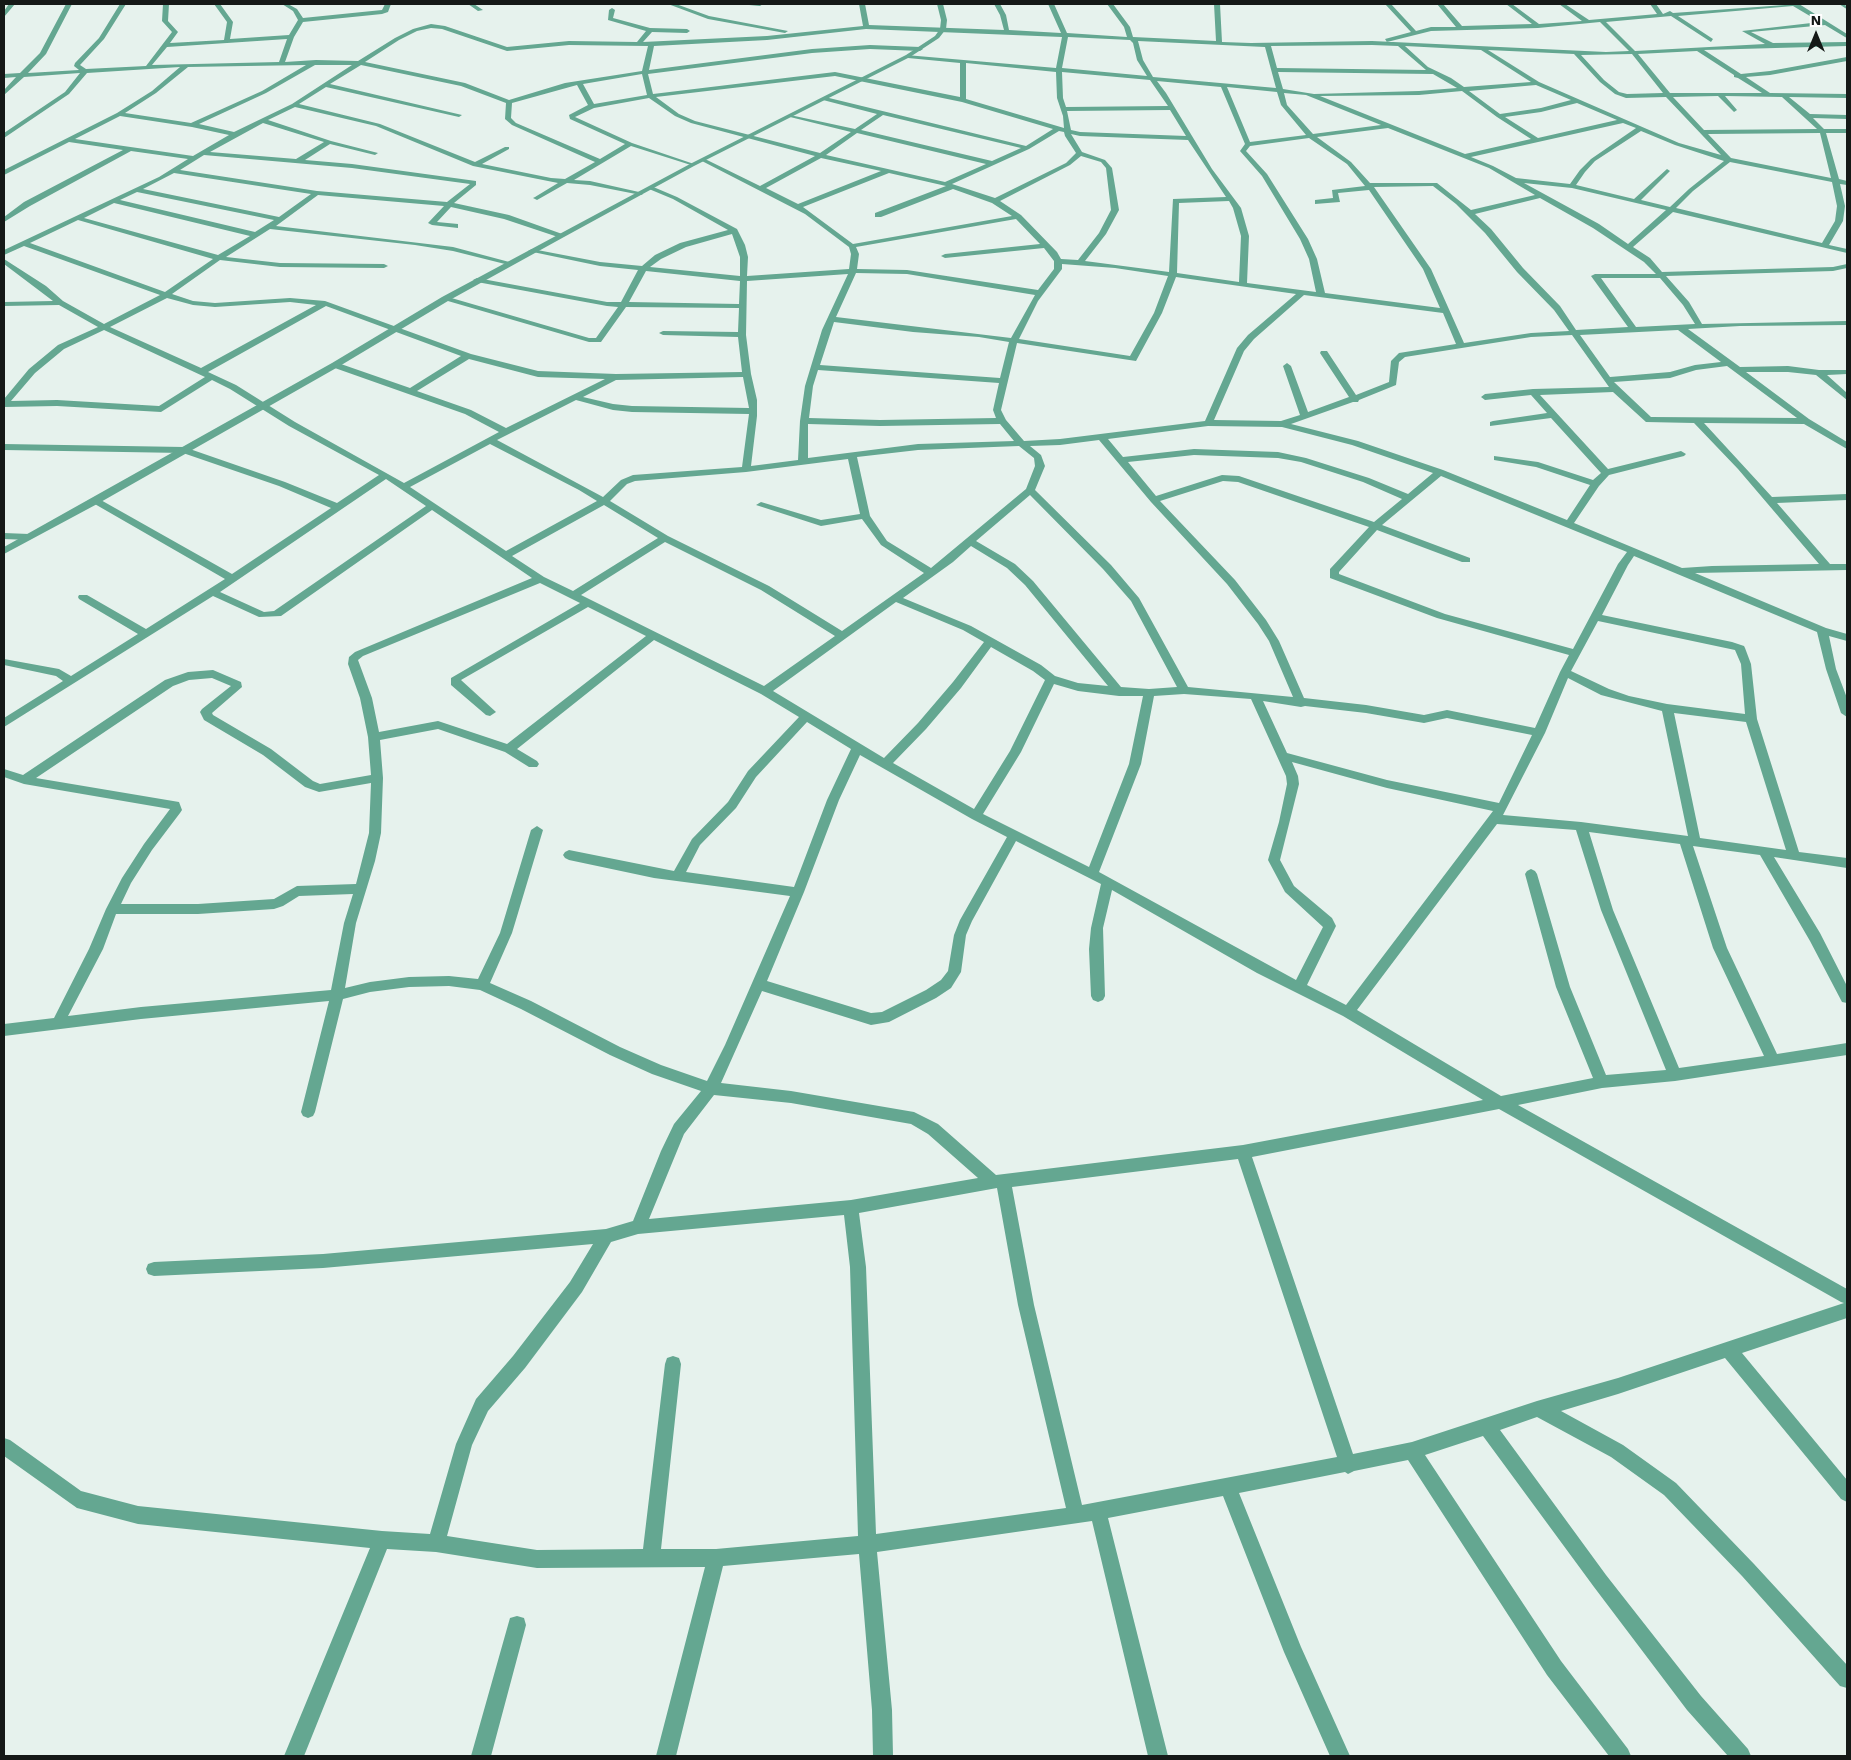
<!DOCTYPE html>
<style>
body{margin:0}
#map{position:relative;width:1851px;height:1760px;overflow:hidden;background:#e6f2ed;font-family:"Work Sans",sans-serif}
canvas{display:block}
.frame{position:absolute;inset:0;border:5px solid #151917;pointer-events:none}
.north{position:absolute;left:1791px;top:10px;width:50px;height:50px;-webkit-text-stroke:4px #fff;paint-order:stroke;rotate:0deg;font-size:14px;font-weight:700;line-height:20px;text-align:center;color:#151917}
.north::after{content:'';display:block;margin:auto;width:18px;height:22px;background:#151917;clip-path:polygon(50% 0,100% 100%,50% 72%,0 100%)}
</style>
<div id="map">
<canvas width="1851" height="1760"></canvas>
<div class="frame"></div>
<div class="north">N</div>
</div>
<script>
const c = document.querySelector('canvas').getContext('2d');
c.lineJoin = 'round';
function toPath(rows) {
  const path = new Path2D();
  for (const r of rows) {
    path.moveTo(r[0], r[1]);
    for (let i = 2; i < r.length; i += 2) path.lineTo(r[i], r[i + 1]);
  }
  return path;
}
function fill(path, color) {
  c.fillStyle = color;
  c.fill(path, 'evenodd');
}
const minor = toPath([
 [9,4,15,4,4,17,4,11,9,4],
 [66,4,72,4,46,54,28,73,79,70,74,66,75,63,99,38,120,4,126,4,104,39,81,64,80,65,86,69,146,66,172,32,162,21,163,4,169,4,168,21,178,32,170,43,224,40,227,22,214,4,220,4,233,22,230,39,289,35,298,20,293,11,282,4,288,4,297,9,303,18,382,10,385,4,391,4,388,12,382,14,303,22,294,37,285,62,316,60,358,61,395,38,413,29,431,24,445,26,507,47,569,41,637,42,646,31,608,20,609,10,612,8,615,10,613,18,650,28,687,29,690,31,687,33,652,32,643,42,767,36,863,26,859,4,865,4,869,25,1004,30,1000,15,994,4,1000,4,1006,15,1009,30,1061,33,1048,4,1054,4,1067,33,1127,37,1124,27,1107,4,1113,4,1130,27,1133,37,1216,41,1214,4,1220,4,1222,42,1251,43,1372,41,1606,52,1629,51,1600,22,1538,28,1431,31,1387,42,1385,39,1411,32,1385,4,1391,4,1416,31,1431,27,1456,27,1437,4,1443,4,1462,26,1532,24,1506,4,1512,4,1539,24,1582,21,1559,4,1565,4,1589,20,1657,14,1650,4,1656,4,1663,14,1670,11,1673,13,1799,4,1847,34,1847,38,1845,37,1825,25,1751,32,1773,43,1847,42,1847,46,1704,50,1741,74,1770,71,1847,57,1847,61,1770,75,1746,77,1770,93,1847,94,1847,98,1789,97,1810,114,1847,115,1847,119,1813,118,1824,129,1847,129,1847,133,1826,133,1839,179,1847,181,1847,185,1840,184,1845,206,1843,221,1829,245,1847,249,1847,253,1673,212,1633,247,1650,258,1662,272,1833,267,1847,264,1847,268,1833,271,1666,276,1689,302,1702,324,1847,321,1847,325,1740,326,1688,329,1740,367,1788,366,1819,370,1847,370,1847,374,1827,375,1847,393,1847,400,1816,375,1788,372,1746,372,1809,419,1847,442,1847,449,1804,424,1704,423,1772,497,1847,494,1847,500,1777,503,1830,564,1847,564,1847,570,1695,573,1826,628,1847,634,1847,641,1829,636,1836,669,1847,698,1847,717,1841,713,1826,669,1817,632,1634,556,1628,565,1602,615,1732,642,1744,646,1745,648,1751,664,1757,719,1799,852,1847,858,1847,868,1774,857,1820,933,1847,986,1847,1003,1842,1002,1810,941,1760,855,1693,846,1727,948,1777,1054,1847,1043,1847,1055,1675,1081,1602,1088,1518,1105,1847,1289,1847,1318,1742,1353,1847,1480,1847,1502,1841,1499,1725,1358,1618,1394,1561,1411,1623,1445,1676,1483,1754,1564,1847,1665,1847,1688,1840,1686,1742,1576,1664,1495,1611,1457,1537,1417,1500,1430,1606,1575,1701,1696,1748,1749,1751,1756,1728,1756,1687,1710,1594,1587,1483,1436,1425,1455,1561,1661,1628,1749,1631,1756,1609,1756,1547,1675,1408,1460,1354,1471,1348,1474,1345,1472,1239,1493,1301,1647,1350,1756,1330,1756,1284,1652,1223,1496,1108,1518,1168,1756,1148,1756,1092,1521,877,1552,892,1710,893,1756,873,1756,872,1710,859,1554,723,1566,676,1756,656,1756,705,1567,537,1568,436,1552,387,1549,304,1756,284,1756,370,1548,138,1524,77,1508,4,1456,4,1438,10,1440,81,1491,138,1506,382,1531,430,1534,456,1444,476,1399,513,1356,570,1282,593,1244,323,1268,154,1276,148,1274,146,1269,148,1264,154,1262,323,1254,606,1229,633,1221,661,1151,674,1124,701,1091,652,1074,610,1055,521,1009,480,990,449,986,409,987,370,992,343,999,315,1112,313,1116,308,1118,303,1116,301,1112,329,1001,141,1019,4,1036,4,1024,54,1018,89,949,106,909,122,878,144,844,170,809,24,784,4,777,4,769,23,775,165,680,188,672,213,670,241,682,242,687,212,713,213,715,271,749,313,781,320,784,371,775,368,737,360,698,348,664,349,657,355,652,532,578,432,510,281,616,259,617,213,596,4,727,4,718,63,681,56,676,4,665,4,659,59,669,71,676,138,634,79,599,78,597,79,595,87,595,146,629,225,579,93,503,93,499,99,499,232,574,331,508,279,486,183,453,4,450,4,444,184,447,285,482,337,503,379,475,289,426,230,389,212,380,161,412,57,406,4,407,4,399,29,369,58,345,98,327,59,305,4,306,4,302,53,301,4,264,4,259,46,286,63,301,104,324,160,295,24,246,4,255,4,250,159,177,188,159,131,151,30,206,4,222,4,217,24,202,123,150,69,142,6,174,4,175,4,170,117,113,152,91,180,67,87,73,69,94,4,138,4,133,65,92,80,73,24,77,4,95,4,90,16,77,4,78,4,74,20,73,40,53,66,4],
 [1793,6,1820,22,1742,31,1765,44,1635,51,1606,22,1671,16,1711,42,1713,39,1678,16,1793,6],
 [431,28,442,29,507,51,569,45,648,46,642,71,565,83,509,100,465,83,365,62,399,40,417,31,431,28],
 [866,29,1062,37,1056,68,906,55,908,58,960,63,960,97,835,72,653,94,648,74,812,53,870,49,920,51,923,49,920,47,870,45,812,49,649,70,654,46,767,40,866,29],
 [1068,37,1130,40,1133,43,1137,60,1147,76,1062,68,1068,37],
 [287,39,279,62,152,65,167,47,287,39],
 [1138,41,1265,47,1276,88,1153,77,1143,60,1138,41],
 [1372,45,1398,46,1426,70,1277,68,1271,46,1372,45],
 [1405,46,1481,50,1531,82,1464,87,1451,78,1428,67,1405,46],
 [1488,50,1574,54,1600,82,1615,94,1626,98,1666,97,1721,155,1679,143,1539,82,1488,50],
 [1697,51,1734,75,1734,77,1738,78,1762,93,1670,93,1638,54,1697,51],
 [1632,54,1663,93,1627,94,1619,92,1604,80,1581,55,1632,54],
 [966,63,1056,72,1057,98,1063,116,1064,128,966,99,966,63],
 [306,65,262,91,191,123,125,113,156,93,188,67,306,65],
 [315,65,352,65,292,104,234,132,199,124,266,93,315,65],
 [361,65,461,86,506,103,505,119,512,125,595,162,565,179,551,178,482,164,509,149,509,147,505,147,475,162,380,124,299,104,326,87,459,117,462,115,330,84,361,65],
 [1062,72,1150,80,1168,106,1066,107,1063,98,1062,72],
 [1278,72,1433,74,1457,88,1419,91,1314,94,1283,89,1278,72],
 [642,74,647,95,594,104,583,84,642,74],
 [835,76,962,102,1053,129,1026,146,825,97,822,99,823,100,877,114,855,129,790,115,790,117,851,132,820,153,695,121,679,114,656,97,835,76],
 [1157,81,1221,87,1245,144,1240,151,1262,176,1300,239,1309,259,1316,292,1247,283,1249,236,1241,208,1212,169,1166,93,1157,81],
 [577,85,588,105,569,115,570,119,625,144,600,159,516,123,511,118,512,103,577,85],
 [1536,85,1571,100,1541,108,1500,114,1469,91,1536,85],
 [1227,87,1277,92,1281,105,1306,135,1250,142,1227,87],
 [1462,91,1497,117,1531,139,1465,154,1320,96,1419,95,1462,91],
 [1284,93,1306,95,1381,125,1313,134,1287,105,1284,93],
 [1718,96,1734,112,1737,110,1725,96,1782,97,1817,129,1704,130,1673,97,1718,96],
 [649,98,675,116,691,123,815,156,760,186,705,159,700,160,805,214,849,247,851,254,849,269,747,276,748,257,745,245,737,229,677,197,651,186,649,187,649,189,673,199,728,230,680,243,655,255,642,266,600,262,532,249,528,251,600,266,638,270,621,302,607,302,477,278,473,280,477,282,607,306,618,307,596,338,589,338,448,297,441,299,589,342,601,342,626,307,739,308,738,332,663,331,659,333,663,335,738,337,742,372,616,374,538,371,471,354,325,301,290,298,215,303,193,301,172,294,220,260,280,267,384,268,388,266,384,264,280,263,226,257,270,229,415,245,453,251,509,265,513,263,453,247,276,226,318,195,444,206,428,223,432,225,458,228,458,224,437,222,451,207,504,219,558,237,565,235,509,215,454,203,476,185,476,181,352,164,305,160,330,144,375,155,378,153,331,141,268,120,295,107,376,126,473,166,558,183,535,197,533,198,537,200,567,183,590,185,641,195,643,194,639,192,590,181,574,180,631,146,694,166,694,164,632,143,575,117,594,108,649,98],
 [1577,103,1617,120,1538,138,1505,117,1541,112,1577,103],
 [1170,110,1186,136,1080,132,1071,130,1067,111,1170,110],
 [883,115,1021,148,992,161,861,130,883,115],
 [120,116,192,127,229,135,193,156,75,139,120,116],
 [263,123,324,142,296,159,210,152,263,123],
 [1623,123,1636,128,1591,159,1580,170,1570,184,1516,178,1493,166,1471,157,1623,123],
 [1388,128,1489,168,1535,195,1471,210,1437,183,1370,183,1351,162,1317,137,1388,128],
 [1059,131,1064,132,1065,136,1076,153,1066,163,995,198,952,184,1029,149,1059,131],
 [1641,131,1675,145,1724,161,1689,189,1670,207,1641,200,1670,171,1667,169,1634,199,1576,185,1585,172,1595,161,1641,131],
 [857,133,986,164,945,182,826,155,857,133],
 [1820,133,1831,178,1731,158,1708,134,1820,133],
 [1071,134,1080,136,1188,140,1226,197,1173,199,1169,272,1085,261,1106,234,1119,210,1112,168,1105,160,1082,152,1071,134],
 [1309,138,1347,164,1365,186,1332,190,1333,198,1315,200,1315,204,1340,202,1338,193,1369,190,1423,269,1440,308,1325,293,1317,259,1308,239,1267,174,1246,151,1250,146,1309,138],
 [204,155,352,168,470,184,447,202,317,191,180,170,204,155],
 [1081,156,1101,162,1106,168,1111,210,1099,233,1078,260,1061,259,1057,252,1021,215,1000,201,1070,165,1081,156],
 [821,158,881,171,798,204,766,188,821,158],
 [1730,162,1832,182,1837,206,1835,221,1822,243,1676,208,1693,191,1730,162],
 [174,173,311,194,279,217,143,189,174,173],
 [889,173,946,186,875,213,875,217,881,217,953,189,992,203,1012,216,853,244,803,207,889,173],
 [1524,183,1572,188,1666,210,1628,244,1599,224,1524,183],
 [1433,186,1456,204,1485,233,1517,272,1554,310,1569,331,1531,333,1464,343,1431,269,1374,187,1433,186],
 [137,192,274,220,255,232,120,200,137,192],
 [1540,198,1593,228,1644,262,1656,274,1595,274,1591,276,1628,327,1576,330,1560,306,1523,268,1491,229,1475,214,1540,198],
 [1229,201,1233,208,1241,236,1239,282,1177,273,1179,203,1229,201],
 [114,203,250,236,218,255,84,218,114,203],
 [1016,219,1040,244,945,254,941,256,945,258,1044,248,1054,261,1054,269,1038,290,907,270,857,269,859,254,856,247,1016,219],
 [78,220,213,259,165,292,30,243,78,220],
 [732,234,740,257,740,276,650,267,661,259,686,247,732,234],
 [1062,264,1115,268,1168,276,1154,313,1130,356,1019,339,1038,301,1062,269,1062,264],
 [646,271,740,281,739,304,629,302,646,271],
 [856,273,907,274,1035,295,1011,338,836,317,856,273],
 [848,274,822,330,805,386,800,421,798,460,751,466,757,416,757,400,751,374,746,335,747,281,848,274],
 [1176,277,1296,294,1248,335,1237,348,1205,421,1060,439,1024,441,1006,420,1001,410,1017,343,1136,361,1162,313,1176,277],
 [1601,278,1660,278,1683,305,1695,324,1636,327,1601,278],
 [1304,295,1443,313,1456,344,1399,353,1391,361,1389,382,1356,395,1327,351,1321,351,1320,353,1349,397,1308,412,1291,366,1287,363,1283,366,1300,415,1281,421,1214,420,1244,351,1254,339,1304,295],
 [167,298,193,305,215,307,290,302,316,305,201,368,110,327,167,298],
 [326,306,461,356,410,388,338,363,332,363,332,367,465,414,499,432,404,483,295,422,236,385,208,372,326,306],
 [834,322,913,332,979,337,1009,342,1000,378,820,365,834,322],
 [104,330,205,377,159,406,57,400,11,401,35,373,64,349,104,330],
 [1678,330,1721,362,1695,365,1670,372,1610,377,1580,335,1678,330],
 [1572,335,1609,387,1533,389,1485,394,1481,397,1485,400,1531,395,1547,413,1493,421,1490,422,1490,426,1551,418,1601,473,1593,480,1538,462,1494,456,1494,460,1536,467,1590,485,1567,520,1443,470,1358,441,1291,424,1353,402,1358,402,1359,400,1396,385,1399,362,1405,357,1531,337,1572,335],
 [469,359,538,377,605,379,506,428,471,410,417,391,469,359],
 [1727,366,1797,418,1651,417,1614,382,1670,378,1696,370,1727,366],
 [818,370,999,383,993,410,996,418,880,420,809,418,813,386,818,370],
 [743,377,749,408,632,406,613,404,583,397,616,380,743,377],
 [1613,392,1646,422,1694,423,1738,469,1819,564,1712,566,1682,568,1574,523,1599,486,1609,475,1684,456,1686,454,1681,451,1608,469,1540,395,1613,392],
 [576,400,613,410,632,412,749,414,742,467,633,475,621,480,603,497,497,440,576,400],
 [808,424,880,426,1000,424,1014,441,918,444,808,458,808,424],
 [1208,426,1282,427,1352,445,1433,473,1408,494,1369,478,1306,458,1278,452,1194,449,1123,457,1108,439,1208,426],
 [1099,440,1151,502,1227,584,1258,624,1269,641,1293,697,1188,687,1139,598,1111,565,1035,490,1045,466,1041,455,1030,446,1060,445,1099,440],
 [490,444,579,490,597,501,506,551,410,487,490,444],
 [1019,446,1034,458,1035,466,1026,489,931,568,887,541,870,516,857,457,918,450,1019,446],
 [1194,455,1278,458,1301,462,1363,482,1402,499,1374,522,1239,476,1222,475,1156,496,1128,462,1194,455],
 [848,459,860,514,821,520,761,502,756,505,821,526,862,519,881,545,924,573,842,631,769,586,668,536,610,501,627,484,635,481,746,472,848,459],
 [1441,476,1627,552,1618,564,1573,649,1445,614,1339,574,1339,572,1377,530,1462,562,1470,562,1470,558,1382,525,1441,476],
 [386,479,426,506,274,611,264,612,220,592,386,479],
 [1223,481,1238,482,1369,527,1330,569,1330,578,1437,618,1569,655,1560,672,1535,728,1447,710,1424,715,1366,705,1304,698,1279,641,1266,620,1235,580,1160,501,1223,481],
 [1030,495,1103,569,1131,601,1177,687,1149,689,1121,687,1033,581,1015,564,976,541,1030,495],
 [604,505,658,538,573,591,544,577,512,556,604,505],
 [665,542,761,590,835,636,764,686,581,595,665,542],
 [971,546,1007,568,1025,585,1108,686,1078,683,1055,676,1041,665,971,626,903,598,953,562,971,546],
 [540,583,580,603,451,678,451,685,486,715,490,716,496,712,461,680,588,607,646,636,507,744,438,721,379,732,372,698,358,660,363,656,540,583],
 [896,602,963,630,984,642,953,682,918,723,884,758,773,691,896,602],
 [1598,621,1735,650,1741,664,1745,714,1667,704,1629,696,1609,689,1571,671,1598,621],
 [654,640,761,694,799,717,748,771,728,802,692,839,674,871,569,850,565,852,563,855,565,858,569,860,654,878,790,896,725,1045,707,1081,661,1065,620,1047,531,1001,490,983,512,933,543,830,537,826,531,830,500,933,478,979,449,976,409,977,370,982,345,988,356,923,375,861,381,833,383,778,380,740,438,729,505,752,529,767,537,767,539,764,537,761,517,749,654,640],
 [991,647,1033,671,1045,680,1010,751,974,809,893,763,926,729,961,688,991,647],
 [212,678,231,686,202,709,200,712,204,720,263,755,305,787,319,792,371,783,369,833,356,884,297,886,274,899,198,904,121,904,131,883,152,850,180,813,182,810,179,802,36,778,173,686,189,680,212,678],
 [1568,678,1601,695,1662,711,1688,836,1581,822,1503,815,1545,733,1568,678],
 [1054,684,1078,691,1119,696,1143,696,1129,764,1089,867,983,814,1021,752,1054,684],
 [1184,694,1251,699,1286,776,1287,784,1279,822,1268,860,1285,892,1323,927,1296,980,1099,872,1141,764,1154,696,1184,694],
 [1263,701,1301,707,1305,706,1366,713,1424,723,1447,718,1532,735,1499,803,1387,780,1287,753,1263,701],
 [1674,713,1746,722,1786,850,1700,838,1674,713],
 [807,722,851,749,827,800,794,887,686,872,700,845,736,808,756,777,807,722],
 [860,755,972,819,1007,837,960,920,954,935,948,971,941,980,926,990,882,1012,871,1013,767,981,804,892,839,800,860,755],
 [1292,762,1387,788,1493,811,1346,1005,1307,985,1336,926,1332,918,1294,886,1280,860,1299,784,1298,776,1292,762],
 [1497,824,1576,830,1601,910,1666,1070,1606,1075,1570,987,1537,874,1535,871,1531,869,1527,871,1525,874,1556,987,1593,1078,1501,1096,1357,1010,1497,824],
 [1589,832,1680,844,1713,948,1764,1056,1679,1068,1613,910,1589,832],
 [1016,841,1101,884,1091,928,1089,949,1091,996,1093,1000,1098,1002,1103,1000,1105,996,1103,928,1112,890,1257,973,1343,1016,1483,1100,1243,1145,996,1175,938,1124,914,1112,791,1091,721,1083,762,991,871,1025,889,1022,936,998,951,988,961,972,966,935,972,921,1016,841],
 [353,894,344,923,331,990,141,1007,68,1016,103,949,116,914,198,914,274,909,283,906,299,896,353,894],
 [714,1095,791,1103,911,1124,928,1134,978,1178,851,1200,649,1219,684,1134,714,1095],
 [1499,1109,1841,1302,1844,1303,1618,1378,1537,1401,1412,1442,1353,1454,1252,1157,1499,1109],
 [1238,1159,1337,1457,1082,1505,1034,1305,1012,1187,1238,1159],
 [997,1188,1018,1305,1066,1508,876,1534,866,1267,859,1213,997,1188],
 [844,1215,850,1267,858,1536,716,1549,661,1549,681,1364,679,1358,673,1356,667,1358,665,1364,643,1549,537,1550,447,1536,472,1445,488,1411,525,1368,582,1292,611,1242,638,1234,844,1215],
 [468,4,474,4,483,10,478,11,468,4],
 [668,4,676,4,709,16,788,31,785,33,708,19,668,4],
 [738,4,763,4,760,6,738,4],
 [1839,4,1845,4,1847,9,1845,8,1839,4],
 [4,533,29,534,34,537,29,540,4,539,4,533],
 [517,1616,524,1618,526,1625,491,1756,471,1756,508,1625,510,1618,517,1616]
]);
const tertiary = toPath([
 [937,4,943,4,947,20,946,29,939,38,910,57,694,166,564,237,448,301,338,367,99,503,4,554,4,547,332,363,442,297,690,164,906,55,935,36,940,29,941,20,937,4]
]);
fill(minor, '#64a791');
fill(tertiary, '#64a791');
</script>
